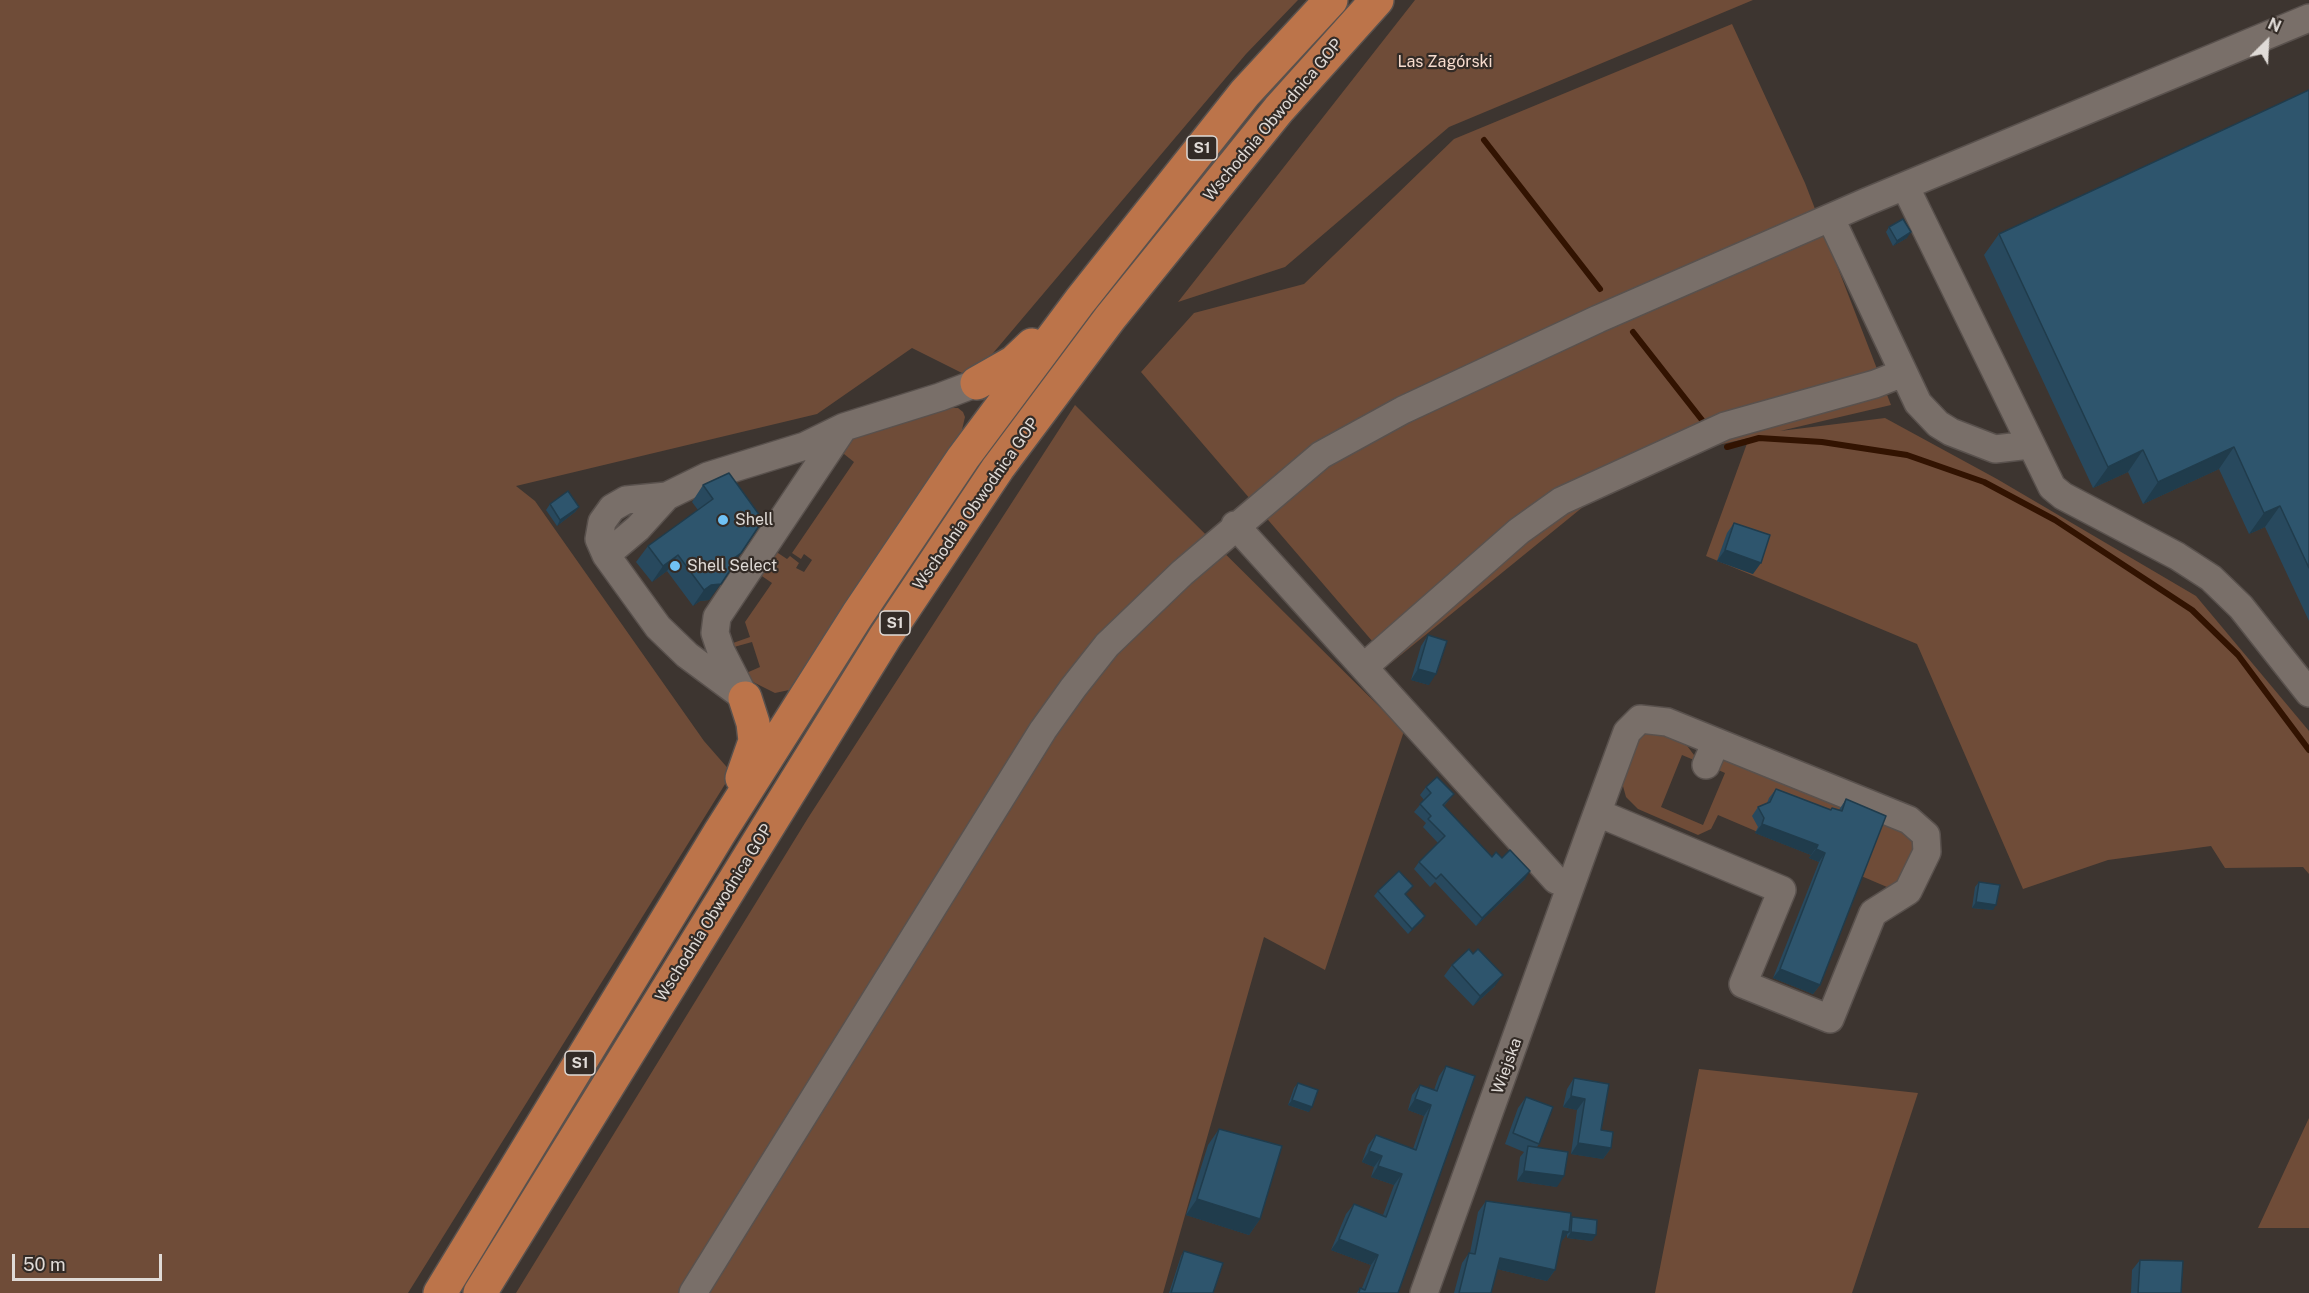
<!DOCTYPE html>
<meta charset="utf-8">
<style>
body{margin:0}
#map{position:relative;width:2309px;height:1293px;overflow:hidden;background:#3d3530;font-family:"Public Sans",sans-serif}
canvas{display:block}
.north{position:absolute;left:2237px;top:12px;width:60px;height:60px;-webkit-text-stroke:4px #332b26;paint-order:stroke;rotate:24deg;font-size:16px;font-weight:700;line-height:24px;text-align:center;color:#e0dbd7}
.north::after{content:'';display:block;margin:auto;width:21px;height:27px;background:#e0dbd7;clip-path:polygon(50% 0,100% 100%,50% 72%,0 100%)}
.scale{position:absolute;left:12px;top:1254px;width:150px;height:27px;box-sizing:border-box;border:3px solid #e0dbd7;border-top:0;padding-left:8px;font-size:18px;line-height:21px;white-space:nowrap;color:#e0dbd7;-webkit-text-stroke:4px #332b26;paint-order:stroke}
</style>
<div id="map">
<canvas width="2309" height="1293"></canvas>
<div class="north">N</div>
<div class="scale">50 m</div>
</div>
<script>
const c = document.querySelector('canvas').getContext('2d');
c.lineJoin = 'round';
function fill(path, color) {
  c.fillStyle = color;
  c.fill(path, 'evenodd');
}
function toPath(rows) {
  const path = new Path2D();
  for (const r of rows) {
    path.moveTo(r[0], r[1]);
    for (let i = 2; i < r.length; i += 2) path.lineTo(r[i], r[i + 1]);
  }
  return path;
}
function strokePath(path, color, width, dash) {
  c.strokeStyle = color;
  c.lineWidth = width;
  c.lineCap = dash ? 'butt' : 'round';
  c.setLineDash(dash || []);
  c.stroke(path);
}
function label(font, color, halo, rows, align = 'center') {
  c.font = font + ' "Public Sans",sans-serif';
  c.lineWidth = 4.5;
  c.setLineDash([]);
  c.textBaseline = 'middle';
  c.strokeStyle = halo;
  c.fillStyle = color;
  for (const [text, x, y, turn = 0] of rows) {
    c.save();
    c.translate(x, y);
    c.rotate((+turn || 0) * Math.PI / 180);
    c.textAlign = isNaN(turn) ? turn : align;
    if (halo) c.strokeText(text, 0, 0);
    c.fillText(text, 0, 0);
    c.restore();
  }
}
const green = toPath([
 [0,0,1298,0,1246,54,972,378,912,348,817,414,516,486,535,501,704,741,732,773,408,1293,0,1293],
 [1415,0,1753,0,1449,127,1285,267,1178,302],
 [1732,24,1805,183,1891,405,1780,431,1885,418,1997,479,2196,596,2309,731,2309,874,2303,867,2225,868,2211,846,2108,860,2023,889,1917,644,1706,556,1749,438,1637,463,1391,663,1141,372,1194,313,1304,284,1454,139],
 [1075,405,1404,731,1325,970,1264,937,1163,1293,516,1293,808,818],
 [944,408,958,408,963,412,965,417,961,434,793,684,789,690,775,693,751,681,744,674,760,667,752,642,734,647,733,643,750,637,745,622,772,583,756,572,768,564,771,566,774,561,772,549,787,559,790,556,799,563,796,568,804,572,812,560,804,554,801,559,792,553,854,462,839,450,855,436],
 [1659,732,1685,743,1694,755,1694,760,1682,755,1661,807,1703,825,1725,773,1714,768,1724,753,1904,824,1921,849,1900,886,1887,887,1718,815,1711,829,1698,835,1638,809,1626,797,1621,779,1636,741,1646,734],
 [1699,1069,1918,1093,1852,1293,1655,1293],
 [2309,1118,2309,1228,2258,1228]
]);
const stream = toPath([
 [1484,140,1600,289],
 [1633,332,1702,420],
 [1727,447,1759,438,1822,442,1907,455,1984,482,2055,520,2192,610,2238,655,2309,750]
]);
const minor = toPath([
 [1906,188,2052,487,2063,496,2177,556,2211,578,2241,607,2309,693],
 [1831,219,1918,403,1938,424,1951,432,1995,449,2030,445],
 [1235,525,1556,880,1571,885],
 [606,555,599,539,602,522,612,508,626,500,667,496],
 [1364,667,1519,531,1561,501,1725,426,1875,384,1903,373],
 [742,692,721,651,715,633,717,617,844,427,940,397,977,383],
 [745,698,687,655,658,627,606,555,638,528,667,496,708,476,805,446,844,427],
 [1706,765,1716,742],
 [693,1293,1043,730,1073,688,1107,645,1182,573,1321,455,1403,410,1598,319,1866,202,2309,18],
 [1424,1293,1588,838,1627,732,1640,719,1667,722,1909,820,1926,835,1927,852,1908,891,1873,913,1830,1019,1743,984,1782,890,1598,813]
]);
const highway = toPath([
 [977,383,1014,362,1032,345],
 [742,778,755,741,753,723,745,698],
 [440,1293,720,832,858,614,963,458,1080,301,1245,93,1331,0],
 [480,1293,885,637,998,468,1110,318,1279,109,1377,0]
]);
const wall = toPath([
 [2309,90,2309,621,2265,527,2249,534,2219,469,2143,504,2128,472,2093,488,1984,255,1999,234],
 [1889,227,1907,238,1893,246,1886,232],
 [729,473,733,565,709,600,700,601,693,606,667,571,652,582,636,562,648,546,698,510,692,502,703,485],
 [550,504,579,507,575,512,557,526,546,510],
 [1734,523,1753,574,1717,561,1727,533],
 [1428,635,1429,685,1411,680,1421,646],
 [1426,787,1454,794,1444,806,1492,857,1525,879,1476,926,1435,882,1430,887,1414,869,1419,862,1438,843,1423,827,1426,823,1414,812,1424,800,1420,795],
 [1776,789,1830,810,1832,808,1839,810,1846,799,1820,985,1813,994,1773,978,1819,862,1809,858,1811,855,1755,833,1758,827,1752,816,1758,807,1767,803,1769,798],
 [1979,882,1993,910,1972,908,1975,887],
 [1413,886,1405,895,1425,916,1421,922,1408,934,1374,896,1378,891],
 [1452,965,1495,986,1473,1006,1444,976],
 [1446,1066,1398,1293,1357,1293,1360,1288,1362,1288,1371,1265,1331,1250,1346,1214,1354,1204,1383,1215,1394,1185,1371,1177,1374,1167,1362,1162,1368,1145,1376,1135,1413,1149,1424,1116,1408,1110,1412,1095,1420,1085,1434,1090,1439,1076],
 [1574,1078,1611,1148,1603,1159,1571,1154,1577,1110,1563,1107,1567,1089],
 [1298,1083,1309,1112,1288,1105,1294,1088],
 [1526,1097,1539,1144,1537,1147,1557,1187,1517,1181,1520,1157,1524,1152,1505,1144,1518,1108],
 [1219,1129,1260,1219,1249,1235,1186,1215,1208,1145],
 [1486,1201,1570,1220,1572,1217,1592,1241,1567,1238,1567,1234,1561,1242,1555,1270,1547,1281,1497,1269,1491,1293,1454,1293,1462,1263,1469,1253,1470,1253,1478,1212],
 [1184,1251,1213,1293,1169,1293,1181,1256],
 [2140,1260,2181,1293,2131,1293,2132,1270]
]);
const shadedWall = toPath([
 [1911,232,1907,238,1893,246,1897,241],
 [2234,447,2219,469,2143,504,2158,482],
 [2143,450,2128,472,2093,488,2108,467],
 [2280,506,2265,527,2249,534,2264,513],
 [579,507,575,512,557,526,560,520],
 [1725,550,1761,563,1753,574,1717,561],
 [741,553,730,569,730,561],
 [678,555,667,571,652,582,663,566],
 [721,584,709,600,700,601,693,606,704,590,711,585],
 [1418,669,1436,674,1429,685,1411,680],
 [1762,824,1818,845,1811,855,1755,833],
 [1816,849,1825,853,1819,862,1809,858],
 [1530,871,1525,879,1476,926,1482,918],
 [1976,902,1996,905,1993,910,1972,908],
 [1425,916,1421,922,1408,934,1412,929],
 [1780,969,1820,985,1813,994,1773,978],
 [1503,975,1495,986,1473,1006,1480,996],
 [1571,1096,1585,1099,1577,1110,1563,1107],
 [1415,1099,1431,1105,1424,1116,1408,1110],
 [1292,1100,1312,1107,1309,1112,1288,1105],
 [1578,1143,1611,1148,1603,1159,1571,1154],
 [1369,1151,1382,1156,1374,1167,1362,1162],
 [1378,1166,1402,1174,1394,1185,1371,1177],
 [1524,1171,1564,1176,1557,1187,1517,1181],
 [1197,1199,1260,1219,1249,1235,1186,1215],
 [1563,1231,1569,1232,1561,1242],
 [1571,1232,1596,1235,1592,1241,1567,1238],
 [1339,1239,1378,1255,1371,1265,1331,1250],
 [1500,1258,1555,1270,1547,1281,1493,1268]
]);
const building = toPath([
 [2309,90,2309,568,2280,506,2264,513,2234,447,2158,482,2143,450,2108,467,1999,234,2309,90],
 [1903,219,1911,232,1897,241,1889,227,1903,219],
 [729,473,763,520,741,553,730,561,733,566,721,584,711,585,704,590,678,555,663,566,648,546,713,499,703,485,729,473],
 [568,491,579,507,560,520,550,504,568,491],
 [1734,523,1770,535,1761,563,1725,550,1734,523],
 [1428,635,1447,641,1436,674,1418,669,1428,635],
 [1437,777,1454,794,1443,805,1492,857,1496,852,1502,858,1510,850,1530,871,1482,918,1441,874,1436,879,1419,862,1445,836,1428,819,1431,816,1420,804,1431,793,1426,787,1437,777],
 [1776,789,1831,810,1832,808,1842,811,1846,799,1886,816,1820,985,1780,969,1825,853,1816,849,1818,845,1762,824,1764,818,1758,807,1770,802,1776,789],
 [1399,871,1413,886,1405,894,1425,916,1412,929,1378,891,1399,871],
 [1979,882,2000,885,1996,905,1976,902,1979,882],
 [1469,949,1473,954,1478,949,1503,975,1480,996,1452,965,1469,949],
 [1446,1066,1475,1076,1398,1293,1359,1293,1360,1288,1365,1290,1378,1255,1339,1239,1354,1204,1386,1217,1402,1174,1378,1166,1382,1156,1369,1151,1376,1135,1416,1150,1431,1105,1415,1099,1420,1085,1437,1091,1446,1066],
 [1574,1078,1609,1084,1601,1130,1613,1132,1611,1148,1578,1143,1585,1099,1571,1096,1574,1078],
 [1298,1083,1318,1090,1312,1107,1292,1100,1298,1083],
 [1526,1097,1553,1107,1539,1144,1513,1133,1526,1097],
 [1219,1129,1282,1146,1260,1219,1197,1199,1219,1129],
 [1528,1146,1568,1152,1564,1176,1524,1171,1528,1146],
 [1486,1201,1571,1213,1569,1232,1563,1231,1555,1270,1500,1258,1491,1293,1459,1293,1469,1253,1475,1254,1486,1201],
 [1572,1217,1597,1220,1596,1235,1571,1232,1572,1217],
 [1184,1251,1223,1263,1213,1293,1171,1293,1184,1251],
 [2140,1260,2183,1261,2181,1293,2138,1293,2140,1260]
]);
const markers = [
 [723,520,6,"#70c1f4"],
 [675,566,6,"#70c1f4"]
];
const shields = [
 [1202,148,30],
 [895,623,30],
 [580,1063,30]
];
const shieldNames = [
 ["S1",1202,148],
 ["S1",895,623],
 ["S1",580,1063]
];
const parkNames = [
 ["Las Zagórski",1445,62]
];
const streetNames = [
 ["Wschodnia Obwodnica GOP",1273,120,-50],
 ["Wschodnia Obwodnica GOP",976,504,-55],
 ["Wschodnia Obwodnica GOP",714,913,-58],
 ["Wiejska",1507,1066,-70]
];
const poiNames = [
 ["Shell",735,520],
 ["Shell Select",687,566]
];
fill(green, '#6f4c38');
strokePath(stream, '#321301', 6);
strokePath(minor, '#59514d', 30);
strokePath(highway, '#59514d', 36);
strokePath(minor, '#796f69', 27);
strokePath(highway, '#bc744a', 33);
fill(wall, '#28495e');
fill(shadedWall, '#203c4c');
fill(building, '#2e556d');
strokePath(building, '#203c4c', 1.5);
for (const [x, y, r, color] of markers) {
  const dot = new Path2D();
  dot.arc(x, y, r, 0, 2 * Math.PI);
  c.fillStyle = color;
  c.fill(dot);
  strokePath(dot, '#332b26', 2);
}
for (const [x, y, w] of shields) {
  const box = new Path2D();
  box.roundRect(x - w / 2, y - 12, w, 24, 4.5);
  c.fillStyle = '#332b26';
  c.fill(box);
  strokePath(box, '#e0dbd7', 1.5);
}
label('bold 15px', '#e0dbd7', null, shieldNames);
label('16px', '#f7dcce', '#332b26', parkNames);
label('16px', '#e0dbd7', '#332b26', streetNames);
label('16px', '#e0dbd7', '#332b26', poiNames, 'left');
</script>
